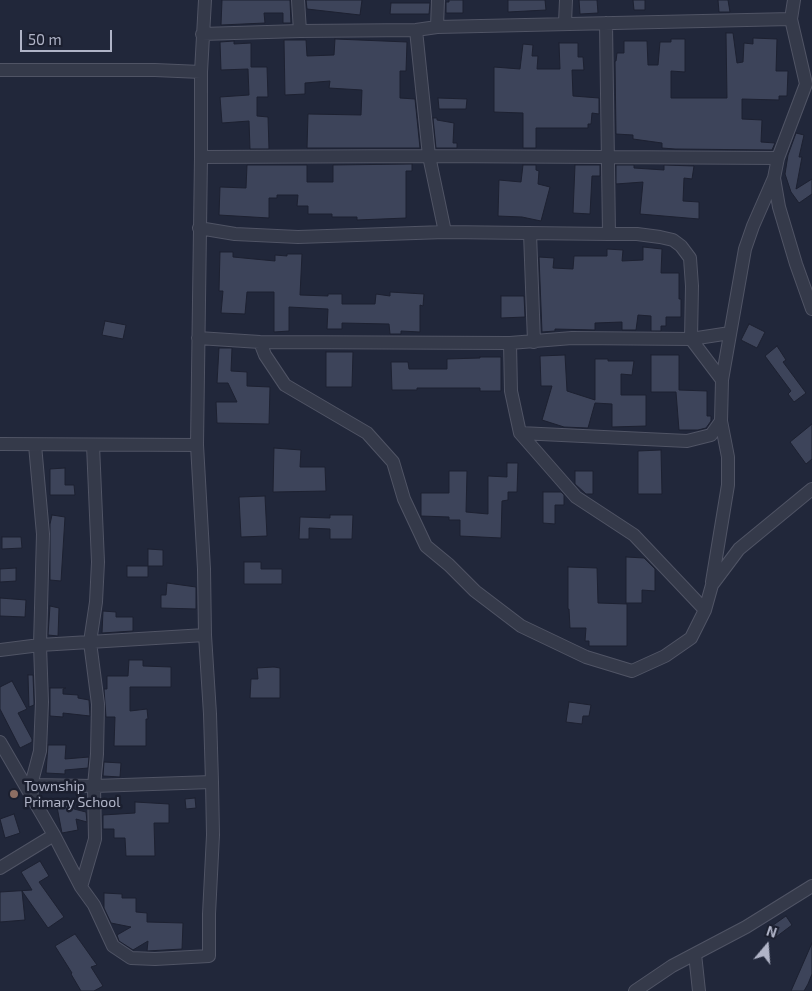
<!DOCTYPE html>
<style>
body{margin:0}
#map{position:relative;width:812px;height:991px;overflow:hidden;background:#21273a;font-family:"Exo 2",sans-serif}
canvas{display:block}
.north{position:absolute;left:742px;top:921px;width:50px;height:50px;-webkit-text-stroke:4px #1b1f2f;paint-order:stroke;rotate:18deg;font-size:14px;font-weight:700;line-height:20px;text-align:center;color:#b0b4c7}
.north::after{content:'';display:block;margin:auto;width:18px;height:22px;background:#b0b4c7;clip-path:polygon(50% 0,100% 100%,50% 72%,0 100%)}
.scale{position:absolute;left:20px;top:30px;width:92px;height:22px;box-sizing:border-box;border:2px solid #b0b4c7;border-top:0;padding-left:6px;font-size:15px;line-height:18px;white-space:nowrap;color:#b0b4c7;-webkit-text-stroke:4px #1b1f2f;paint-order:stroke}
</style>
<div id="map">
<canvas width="812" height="991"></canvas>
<div class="north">N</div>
<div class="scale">50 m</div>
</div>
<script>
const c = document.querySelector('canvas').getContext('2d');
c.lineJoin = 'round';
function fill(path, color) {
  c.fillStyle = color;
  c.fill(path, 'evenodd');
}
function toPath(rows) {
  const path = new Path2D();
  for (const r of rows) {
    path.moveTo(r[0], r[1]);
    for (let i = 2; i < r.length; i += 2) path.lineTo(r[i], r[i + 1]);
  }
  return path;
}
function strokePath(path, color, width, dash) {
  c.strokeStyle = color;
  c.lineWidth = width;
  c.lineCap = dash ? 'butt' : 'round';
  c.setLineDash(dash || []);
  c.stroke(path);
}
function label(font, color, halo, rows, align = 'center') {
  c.font = font + ' "Exo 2",sans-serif';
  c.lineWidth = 5;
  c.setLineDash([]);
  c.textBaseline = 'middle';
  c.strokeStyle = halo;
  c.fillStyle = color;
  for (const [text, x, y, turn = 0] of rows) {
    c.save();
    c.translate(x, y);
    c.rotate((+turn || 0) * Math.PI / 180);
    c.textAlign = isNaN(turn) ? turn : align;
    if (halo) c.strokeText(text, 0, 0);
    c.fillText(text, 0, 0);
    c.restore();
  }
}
const building = toPath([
 [222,0,290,0,291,23,283,23,283,13,264,13,265,23,221,25,222,0],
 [306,0,362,0,360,15,307,9,306,0],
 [449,0,463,0,463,13,446,13,446,2,449,2,449,0],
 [508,0,545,0,546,10,508,12,508,0],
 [579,0,597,0,598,13,580,14,579,0],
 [633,0,645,0,645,10,634,10,633,0],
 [718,0,728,0,730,12,719,12,718,0],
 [391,3,430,3,429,14,390,14,391,3],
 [726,33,733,33,737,63,743,62,744,43,753,44,753,38,777,39,776,71,788,71,787,96,779,96,779,100,742,99,742,119,762,120,761,142,775,143,772,150,675,149,662,148,662,143,633,139,633,135,616,134,615,61,616,61,617,53,624,53,624,41,647,41,648,65,658,65,660,42,671,42,671,39,685,39,685,72,671,71,671,98,727,98,726,33],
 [335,39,407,42,406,71,400,71,400,98,415,99,420,148,307,148,308,114,361,115,362,90,329,88,330,81,305,83,305,94,285,95,284,40,306,40,307,56,334,55,335,39],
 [234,41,234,44,251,43,251,67,267,67,268,97,257,97,257,116,268,117,269,149,250,149,249,121,222,123,220,97,249,95,248,69,221,70,220,42,234,41],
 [559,43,578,43,578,57,583,57,584,70,572,70,573,96,599,98,599,114,592,113,591,124,588,124,588,128,536,128,536,148,523,148,523,113,494,112,494,67,520,69,523,44,533,45,532,56,538,56,537,69,560,69,559,43],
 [438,98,467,99,466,109,439,109,438,98],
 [433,118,437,118,437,120,454,123,453,143,457,143,457,148,436,148,433,118],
 [796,133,804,135,799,157,802,157,796,189,812,179,812,194,799,203,791,192,785,174,788,155,796,133],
 [412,164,412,171,406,171,406,218,357,220,357,217,332,217,332,214,308,214,308,206,297,206,298,195,277,195,277,198,269,198,269,218,219,215,220,187,246,188,247,165,307,165,307,182,333,182,333,165,412,164],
 [523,165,536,165,536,170,539,171,538,184,550,187,541,221,522,217,498,216,499,180,521,182,523,165],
 [575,165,600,165,600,176,592,176,590,214,573,213,575,165],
 [616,165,634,165,634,168,664,170,664,165,694,166,692,179,684,178,683,201,699,202,699,219,640,214,643,182,616,184,616,165],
 [643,247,662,249,661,273,679,273,679,299,681,299,681,317,666,317,666,326,661,326,661,331,651,331,651,316,638,315,636,330,622,330,622,322,595,323,595,330,555,329,555,331,542,332,539,257,554,258,553,268,573,269,574,256,607,256,607,249,623,250,622,261,643,260,643,247],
 [220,252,233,252,233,257,275,261,275,255,287,256,287,254,302,254,300,295,328,296,328,294,342,294,342,304,375,304,376,294,390,296,390,292,424,294,423,306,420,305,420,332,401,331,401,334,390,334,389,324,342,323,342,329,327,329,328,309,289,307,289,331,274,332,274,292,247,292,245,314,221,313,223,291,219,291,220,252],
 [501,296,524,296,525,317,501,318,501,296],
 [105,321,126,325,123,339,102,335,105,321],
 [749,324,765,332,757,348,741,340,749,324],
 [777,346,786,360,783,362,806,393,794,402,788,394,791,391,765,356,777,346],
 [219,348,232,348,231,371,247,372,247,386,270,387,269,424,217,423,216,402,237,402,228,383,217,383,219,348],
 [326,352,353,352,352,387,326,387,326,352],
 [565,355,567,391,595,400,595,359,608,359,608,361,634,361,632,375,621,374,621,395,646,395,646,426,612,427,612,404,595,403,588,428,564,427,542,420,552,386,541,386,540,356,565,355],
 [651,355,679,355,679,390,707,391,707,416,711,416,711,421,706,428,698,430,679,430,676,392,651,392,651,355],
 [480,357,501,357,501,391,480,391,480,388,417,388,417,390,392,390,391,362,408,362,409,369,447,369,447,359,480,358,480,357],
 [812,424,812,459,806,464,790,442,812,424],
 [274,448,301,450,300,467,325,467,326,491,273,492,274,448],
 [661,450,662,494,638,494,638,451,661,450],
 [507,463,518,463,517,492,508,492,508,500,502,501,501,538,460,536,460,520,449,520,449,517,421,516,421,493,449,493,449,471,467,471,466,512,488,514,488,476,507,477,507,463],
 [65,468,65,485,74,485,75,495,50,495,50,469,65,468],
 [575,471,593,471,593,494,586,494,575,484,575,471],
 [543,492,561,492,564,495,564,505,555,505,555,524,543,523,543,492],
 [265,496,267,536,241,537,239,497,265,496],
 [52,515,65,517,61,581,50,580,50,524,52,515],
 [330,515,353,515,352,539,330,539,330,529,309,528,309,539,299,539,300,517,330,518,330,515],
 [2,537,21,537,22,548,2,549,2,537],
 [148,549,163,550,163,566,148,566,148,549],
 [626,557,644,558,655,569,655,591,642,590,642,603,626,603,626,557],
 [244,562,261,562,261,569,282,569,282,584,244,584,244,562],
 [127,566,148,566,148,577,127,577,127,566],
 [568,567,597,568,598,603,627,604,627,646,589,646,589,641,585,641,586,628,570,628,569,609,568,609,568,567],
 [16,568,16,581,0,582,0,569,16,568],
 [167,583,196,587,196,609,161,608,161,595,166,595,167,583],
 [0,598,26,600,25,617,0,616,0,598],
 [50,606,59,608,58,636,48,635,50,606],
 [103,611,116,612,116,617,133,617,133,631,102,633,103,611],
 [129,660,143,660,143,666,171,667,171,687,130,687,130,711,147,709,148,719,146,719,146,746,114,746,115,717,106,717,104,689,107,689,107,676,128,676,129,660],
 [274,667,280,668,280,698,250,698,251,679,258,679,257,668,274,667],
 [28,675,33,675,34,702,34,705,29,707,28,675],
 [12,681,27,709,18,713,32,739,32,742,20,748,0,709,0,687,12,681],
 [50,688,66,688,63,689,63,694,78,695,78,698,89,700,90,716,63,713,63,717,50,716,50,688],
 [569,702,591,705,589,716,583,716,582,724,566,722,569,702],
 [48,745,66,745,65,759,89,757,88,768,65,770,65,774,46,773,48,745],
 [104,762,121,763,120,777,103,776,104,762],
 [195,798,196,808,186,809,185,799,195,798],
 [135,802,169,804,169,823,154,823,155,856,126,856,125,838,114,838,114,829,103,829,103,815,135,813,135,802],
 [73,804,74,809,86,812,87,822,76,819,78,830,62,833,57,807,73,804],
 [14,814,20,833,5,838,0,819,14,814],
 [40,861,49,876,39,882,64,917,48,928,22,891,25,920,0,922,0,892,32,890,21,872,40,861],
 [104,893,122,894,122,898,136,898,136,912,147,913,147,922,183,923,182,949,147,951,148,941,133,950,119,941,117,935,131,927,111,923,104,908,104,893],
 [786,916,792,925,776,937,769,928,786,916],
 [75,934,97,965,91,967,103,986,94,991,81,991,71,974,72,973,55,946,75,934],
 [812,943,812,974,808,984,804,991,791,991,812,943]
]);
const minor = toPath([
 [298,0,300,31],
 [794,0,791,19,806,84,778,158,774,178,779,207,796,264,812,309],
 [565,23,566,0],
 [437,27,438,0],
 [416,30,429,156,445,232],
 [202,34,300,31,416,30,437,27,791,19],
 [0,70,155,70,201,72],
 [201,157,429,156,778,158],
 [199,228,235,234,298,237,445,232,609,234,606,23],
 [530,233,534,342],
 [198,338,260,342,510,343,572,338,691,339,730,333],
 [260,342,265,355,285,385,367,433,393,462,404,499,426,546,449,565,475,591,521,626,586,657,632,671,665,656,691,638,705,610,712,585,739,549,812,489],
 [510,343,511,391,520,433,576,497,634,535,705,610],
 [722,380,745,249,753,226,774,178],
 [520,433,687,441,711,435,721,421,722,380,691,339,692,286,690,258,681,246,673,240,660,237,637,234,609,234],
 [0,444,197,445],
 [712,582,728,485,728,457,721,421],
 [0,650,40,645,205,635],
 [0,742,54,835,81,887,94,905,113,946,131,958,155,959,209,956,209,914,213,835,212,782,210,714,205,635,204,569,197,445,201,157,201,72,205,0],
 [31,785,94,786,212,782],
 [32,798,31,785,40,751,42,702,40,645,43,534,35,445],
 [0,868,54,835],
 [81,887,95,839,94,786,97,754,98,704,90,642,96,602,98,562,93,445],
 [695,954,699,991],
 [635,991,672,966,746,927,812,886]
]);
const markers = [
 [14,794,5,"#8d6e63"]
];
const poiNames = [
 ["Township",24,786],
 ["Primary School",24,802]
];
fill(building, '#3d445a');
strokePath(building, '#1d2131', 1);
strokePath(minor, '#505465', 14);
strokePath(minor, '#353a4a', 12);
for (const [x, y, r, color] of markers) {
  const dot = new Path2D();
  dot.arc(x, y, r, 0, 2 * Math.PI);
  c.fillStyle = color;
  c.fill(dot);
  strokePath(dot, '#1b1f2f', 2);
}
label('14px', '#b0b4c7', '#1b1f2f', poiNames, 'left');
</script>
